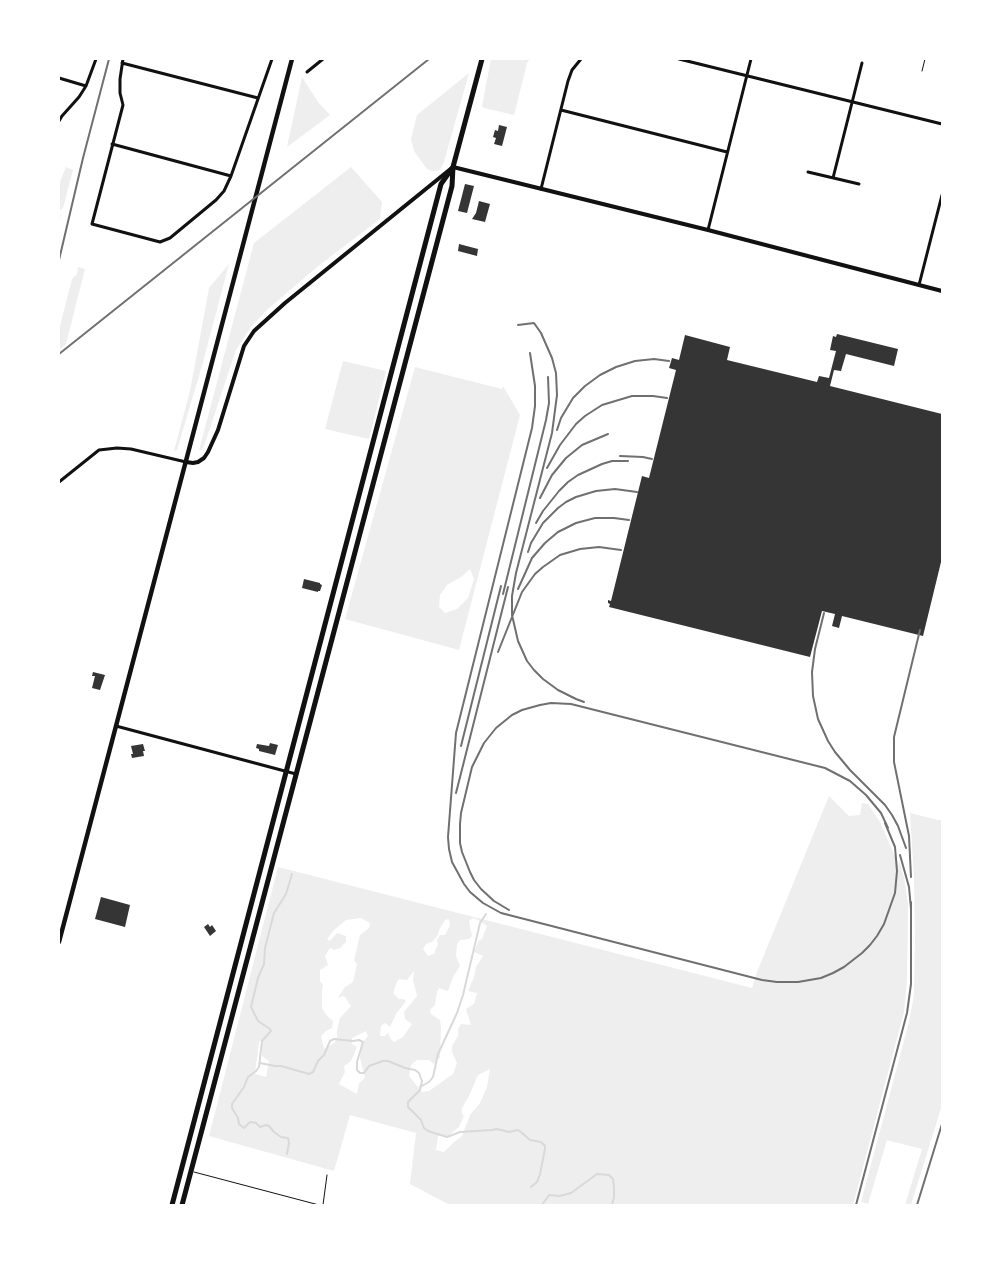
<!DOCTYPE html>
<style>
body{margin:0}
#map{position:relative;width:1001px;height:1264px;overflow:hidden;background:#fff;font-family:"IBM Plex Sans",sans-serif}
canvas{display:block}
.frame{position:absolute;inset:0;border:60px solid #fff;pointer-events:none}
</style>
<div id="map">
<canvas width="1001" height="1264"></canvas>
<div class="frame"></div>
</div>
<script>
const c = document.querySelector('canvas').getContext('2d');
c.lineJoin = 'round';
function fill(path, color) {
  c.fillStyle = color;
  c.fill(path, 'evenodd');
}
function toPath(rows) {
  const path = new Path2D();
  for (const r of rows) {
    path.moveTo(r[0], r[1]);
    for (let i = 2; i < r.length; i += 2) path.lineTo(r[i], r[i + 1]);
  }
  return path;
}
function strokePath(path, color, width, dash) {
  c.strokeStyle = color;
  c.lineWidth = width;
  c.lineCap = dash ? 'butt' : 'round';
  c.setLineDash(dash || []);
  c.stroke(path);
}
const green = toPath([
 [491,59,530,59,527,63,514,115,484,108,482,106],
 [469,73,444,162,440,170,433,171,427,169,414,151,411,139,417,115],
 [302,77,318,102,330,115,287,147],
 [66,167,73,170,63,208,60,210,59,212,61,215,59,223,59,184],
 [351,167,382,202,380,219,317,267,268,309,251,327,236,350,204,446,202,450,199,450,254,243],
 [229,264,202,366,177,450,174,451,190,391,209,288],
 [78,267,85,269,66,344,59,350,59,330,72,279,77,274],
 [343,361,386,371,369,439,325,429],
 [415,367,502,389,503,386,520,415,459,650,345,619],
 [470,569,474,579,468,598,457,609,445,613,439,607,440,595,447,585,461,577],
 [829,796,849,816,860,815,862,803,868,804,880,822,899,866,899,860,904,878,908,904,907,979,904,1012,853,1205,450,1205,410,1184,416,1133,350,1115,334,1171,209,1136,278,867,752,988,757,972],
 [361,918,370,923,369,928,360,935,354,960,357,964,353,982,345,987,338,998,343,996,345,997,351,1006,340,1018,337,1030,337,1038,334,1043,324,1049,321,1036,326,1031,332,1028,333,1021,327,1016,322,1008,322,988,323,985,320,981,320,970,328,965,325,956,330,948,334,950,340,948,346,942,346,936,337,933,330,941,327,939,334,930,346,920],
 [473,918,478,920,487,926,482,939,479,940,474,952,483,956,476,967,474,977,468,991,477,993,474,1004,466,1009,471,1025,461,1024,458,1029,458,1036,452,1046,452,1052,457,1063,453,1074,429,1091,422,1092,409,1076,411,1065,417,1060,429,1060,434,1064,440,1057,441,1027,440,1020,431,1014,430,1010,435,1005,437,992,439,988,448,991,453,977,460,966,456,956,457,944,460,940,469,939,472,936,469,921],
 [449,919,450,925,445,935,440,935,437,940,438,944,434,954,428,956,423,949,426,944,432,942,438,935,439,930,445,920],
 [414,971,413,980,417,996,404,1012,405,1019,412,1024,403,1037,394,1042,390,1038,388,1033,385,1036,380,1036,381,1026,385,1023,390,1027,396,1014,406,1001,403,999,399,999,393,993,397,982,399,979,407,980],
 [366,1031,368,1036,361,1044,360,1058,365,1078,359,1083,357,1094,339,1084,345,1072,344,1066,351,1061,357,1047,352,1044,352,1038],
 [262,1040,262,1056,269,1061,266,1077,255,1074,259,1042],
 [490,1069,487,1087,480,1103,470,1115,462,1136,454,1142,444,1152,436,1150,438,1136,443,1136,447,1137,459,1127,464,1116,462,1114,462,1108,469,1096,478,1075],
 [910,813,938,820,941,820,942,819,942,1105,911,1205,905,1205,922,1149,887,1140,868,1204,861,1202,909,1022,914,995,915,940,914,878]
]);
const stream = toPath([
 [260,1063,275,1066,281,1066,309,1074,313,1072,318,1061,324,1055,330,1041,334,1039,353,1041,359,1040,363,1042,357,1062,357,1070,360,1073,364,1073,369,1066,383,1061,388,1061,405,1068,415,1070,419,1073,422,1081,420,1090,408,1102,408,1107,421,1120,424,1128,428,1131,447,1137,460,1132,492,1130,497,1129,509,1132,518,1130,521,1132,530,1140,541,1142,545,1146,545,1149,540,1174,537,1182,531,1187],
 [420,1087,429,1082,433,1077,438,1054,457,1013,463,995,480,923,486,914],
 [287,1154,289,1143,288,1138,281,1137,274,1132,269,1126,266,1125,260,1127,256,1123,251,1122,249,1123,244,1128,239,1124,238,1118,232,1108,232,1104,244,1087,248,1077,256,1071,259,1067,262,1041,271,1031,270,1029,258,1021,251,1007,258,978,264,964,265,948,274,913,286,894,292,874],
 [542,1205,549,1195,560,1196,571,1193,597,1174,609,1175,613,1179,614,1187,614,1197,612,1205]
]);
const building = toPath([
 [499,125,507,127,502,146,494,144,496,138,493,137,495,130,498,131],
 [465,184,474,186,467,213,458,211],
 [479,201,490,204,485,222,472,219,476,213],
 [459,244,478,249,477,256,458,251],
 [837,334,898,349,894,366,846,354,841,371,834,370,830,386,942,414,942,558,923,636,842,616,839,628,832,626,835,614,822,611,810,657,609,607,610,604,608,603,608,600,611,601,642,476,649,478,676,370,669,368,672,358,679,360,685,335,730,347,727,360,817,382,819,376,829,378,836,351,830,350,833,336,836,337],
 [304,579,320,583,320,584,322,585,320,591,318,591,318,592,302,588],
 [93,672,105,675,100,690,92,688,95,676,92,676],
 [270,743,278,745,275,755,259,751,259,749,256,748,257,744,269,746],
 [143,744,145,751,143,751,144,756,132,758,131,754,133,754,131,746],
 [101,897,130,905,125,927,95,919],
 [208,924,210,927,212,925,216,931,210,936,204,927]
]);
const service = toPath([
 [922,71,925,59],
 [194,1172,319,1205],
 [323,1205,327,1175]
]);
const minor = toPath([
 [123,59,120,79,120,93,123,105,92,224,160,242,170,238,216,200,224,191,231,176,272,59],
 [679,59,942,124],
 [122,63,258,98],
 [307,72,323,59],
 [59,78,86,86],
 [561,110,727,152],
 [59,121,62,116,79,97,86,86,96,59],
 [112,144,231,176],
 [808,172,859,184],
 [833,178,862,63],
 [541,189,568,81,572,70,581,59],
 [708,230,751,59],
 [919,285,942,195],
 [59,482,99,450,117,448,131,449,186,462],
 [116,726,296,774]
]);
const tertiary = toPath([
 [186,462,193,463,198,462,204,458,208,452,218,430,244,346,254,331,285,303,453,167,708,230,942,291]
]);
const secondary = toPath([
 [59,942,292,59]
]);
const primary = toPath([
 [172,1205,441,184,453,167],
 [182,1205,452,186,453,167,482,59]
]);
const rail = toPath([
 [59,260,83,158,109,59],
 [518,325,534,323,541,333,552,358,556,373,557,395,552,433,516,573,512,596,512,615,518,641,527,661,534,670,543,679,558,690,576,699,584,702],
 [530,353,535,386,535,406,532,428,456,733,448,837,449,849,452,862,464,884,470,892,483,903,501,913,762,980,777,982,798,982,821,978,833,973,844,967,862,953,870,945,877,936,884,924,895,893,897,871,895,847,885,823],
 [59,354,429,59],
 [557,430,561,418,573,398,585,386,600,375,616,367,635,361,654,359,669,361],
 [620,456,643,457,652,459],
 [547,468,560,445,576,424,585,416,602,405,632,396,653,396,667,398],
 [540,498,552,475,566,458,582,445,608,434],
 [536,523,543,511,559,491,568,482,578,475,602,464,612,461,628,461],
 [528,552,531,543,543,523,558,508,566,502,576,497,596,491,615,489,637,492],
 [518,589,532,558,545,543,558,532,576,523,595,518,614,518,629,520],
 [503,594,546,420,549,403,548,377],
 [824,613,815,649,812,672,813,696,818,719,828,741,835,752,850,770,885,805,892,815,898,826,906,848],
 [498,652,522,592,535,574,543,567,560,555,580,549,599,547,621,550],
 [461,746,501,586],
 [456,793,508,587],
 [900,855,909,887,911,909],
 [911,877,909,836,894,762,894,737,920,630],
 [509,910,494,901,481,889,474,880,470,872,462,852,460,843,460,824,461,813,472,767,484,743,496,728,512,715,522,710,540,705,551,703,571,704,825,768,850,781,866,795,881,813,888,828],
 [856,1205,907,1013,911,984,911,902],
 [917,1205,942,1124]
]);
fill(green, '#eee');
strokePath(stream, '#d9d9d9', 2);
fill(building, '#353535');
strokePath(service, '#111', 1);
strokePath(minor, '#111', 3);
strokePath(tertiary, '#111', 4);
strokePath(secondary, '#111', 4.5);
strokePath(primary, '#111', 5);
strokePath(rail, '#707070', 2);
</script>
